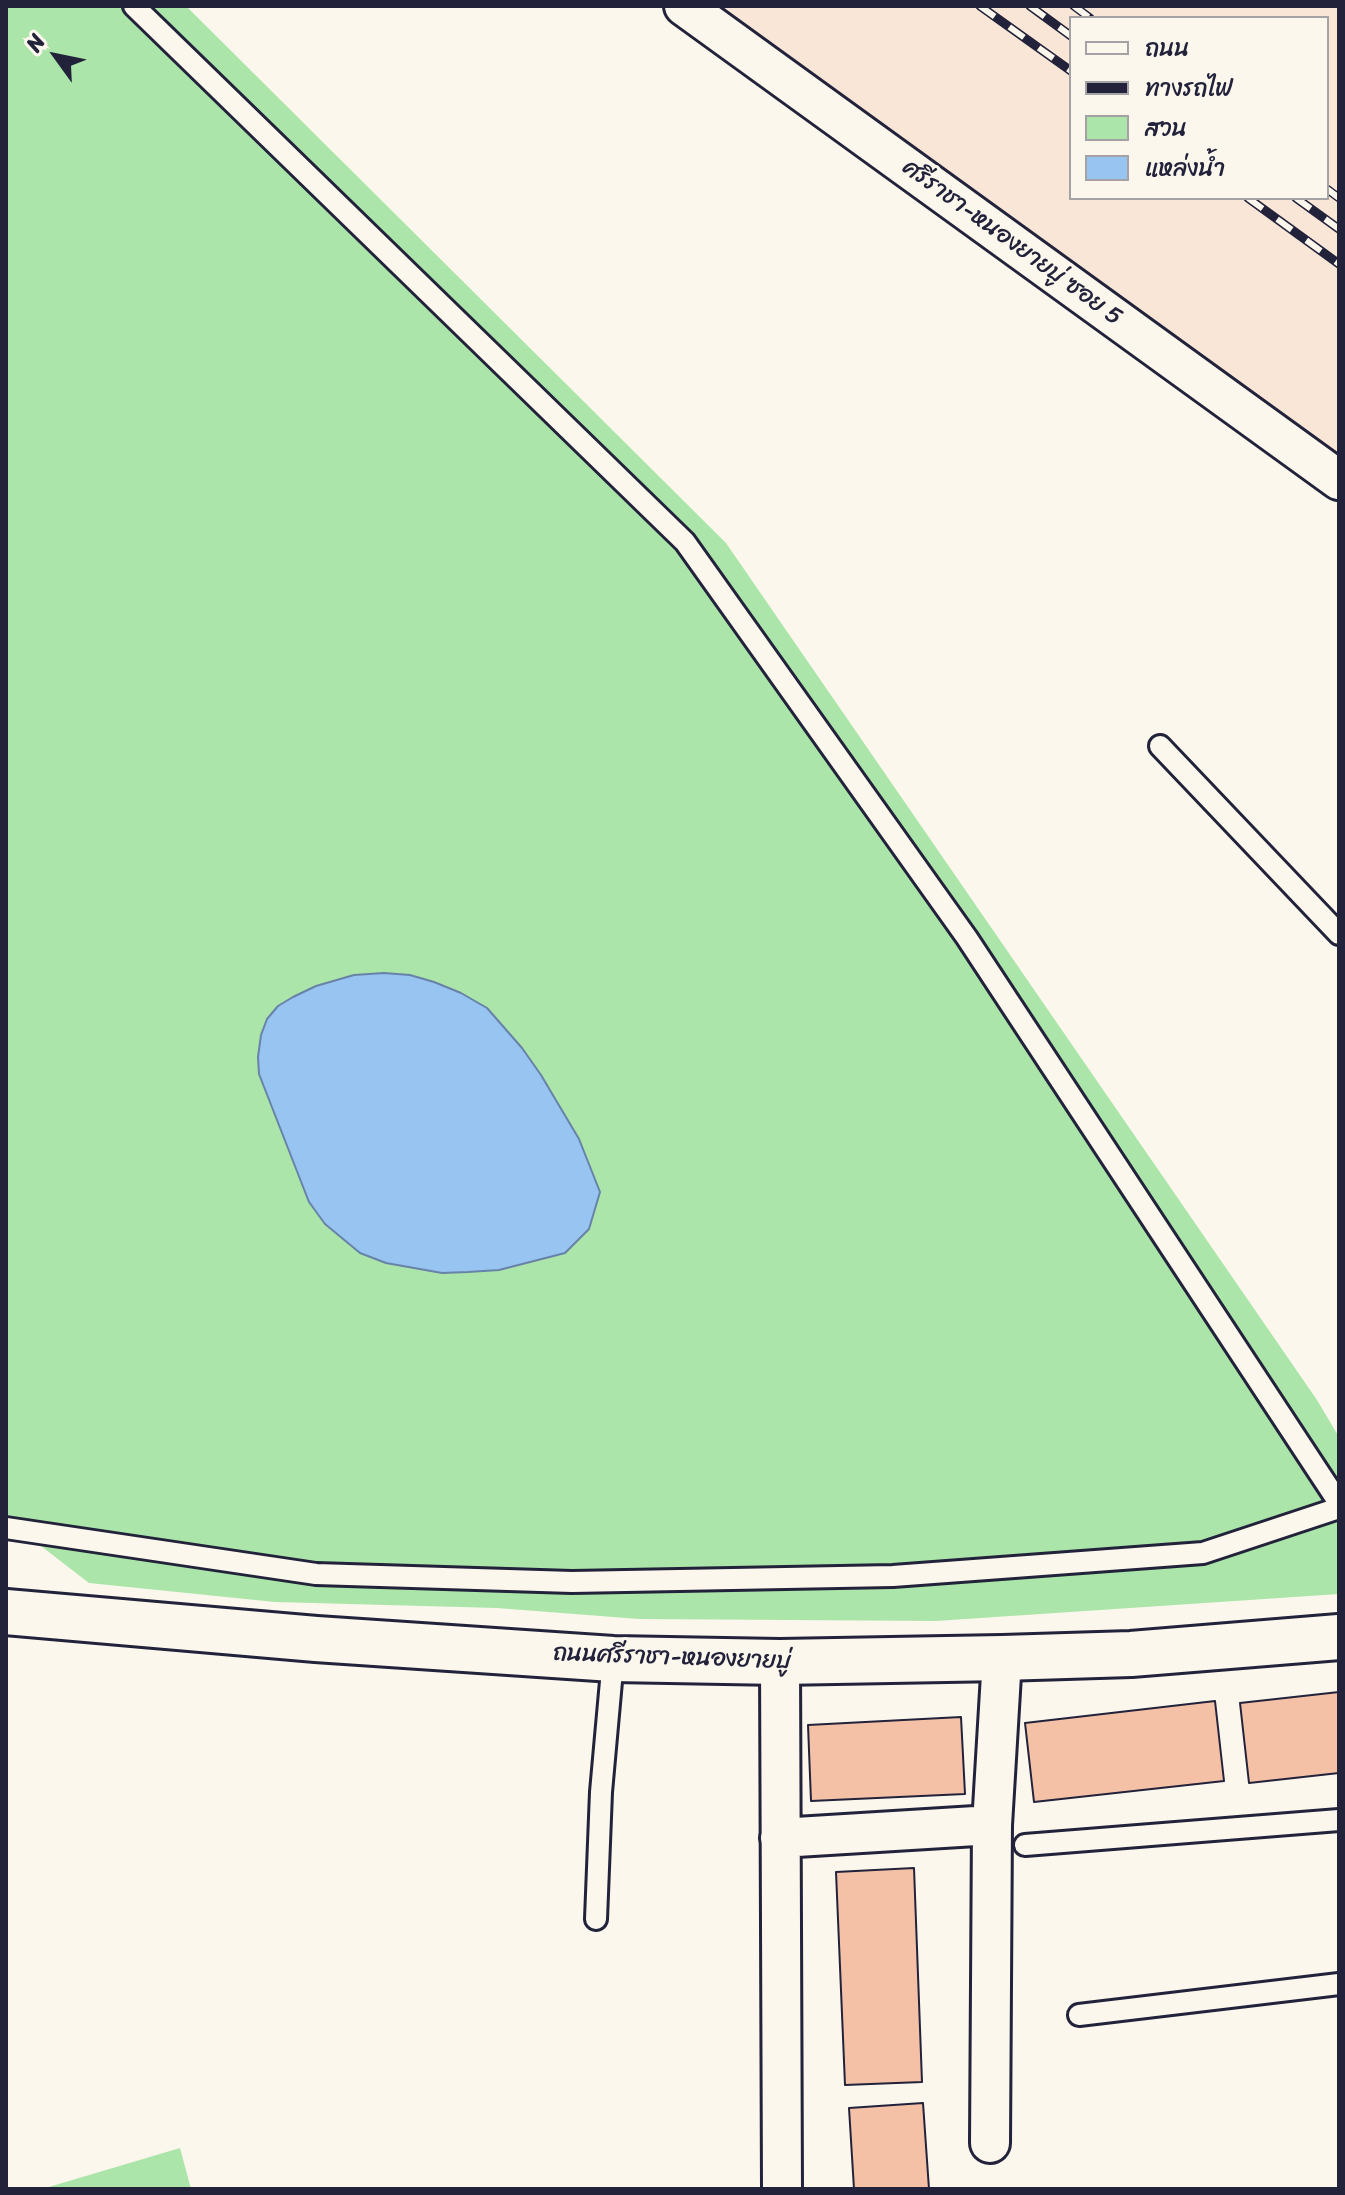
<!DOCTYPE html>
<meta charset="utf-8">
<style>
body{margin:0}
#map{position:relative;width:1345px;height:2195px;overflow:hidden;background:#fbf7ec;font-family:Sriracha,"Playpen Sans Thai",sans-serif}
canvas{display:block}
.frame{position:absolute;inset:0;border:8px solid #22223b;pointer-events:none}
.legend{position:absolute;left:1069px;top:16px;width:260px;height:184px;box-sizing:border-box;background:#fbf7ec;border:2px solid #a4a2a5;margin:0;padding:10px 14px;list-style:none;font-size:24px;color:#22223b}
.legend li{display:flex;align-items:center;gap:16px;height:40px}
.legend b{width:40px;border:2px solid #a4a2a5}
.north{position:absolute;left:16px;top:16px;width:80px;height:80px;-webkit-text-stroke:6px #fbf7ec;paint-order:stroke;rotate:303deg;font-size:22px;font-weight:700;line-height:32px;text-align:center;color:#22223b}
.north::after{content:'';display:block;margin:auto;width:28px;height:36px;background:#22223b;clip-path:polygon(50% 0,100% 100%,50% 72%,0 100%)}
</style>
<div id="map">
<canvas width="1345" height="2195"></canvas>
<div class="frame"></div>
<ul class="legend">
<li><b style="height:10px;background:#fbf7ec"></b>ถนน</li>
<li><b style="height:10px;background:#22223b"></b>ทางรถไฟ</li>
<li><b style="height:22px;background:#ace5aa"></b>สวน</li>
<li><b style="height:22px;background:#97c4f1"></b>แหล่งน้ำ</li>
</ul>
<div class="north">N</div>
</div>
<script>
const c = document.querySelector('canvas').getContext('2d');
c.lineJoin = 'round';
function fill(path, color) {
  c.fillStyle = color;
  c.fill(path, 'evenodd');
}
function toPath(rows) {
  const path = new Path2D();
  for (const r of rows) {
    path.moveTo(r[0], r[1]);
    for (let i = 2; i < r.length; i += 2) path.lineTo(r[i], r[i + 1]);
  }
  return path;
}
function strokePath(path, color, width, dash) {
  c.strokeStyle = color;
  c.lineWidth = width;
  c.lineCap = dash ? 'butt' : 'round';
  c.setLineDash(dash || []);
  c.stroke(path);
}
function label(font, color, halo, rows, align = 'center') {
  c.font = font + ' Sriracha,"Playpen Sans Thai",sans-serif';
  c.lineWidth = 6;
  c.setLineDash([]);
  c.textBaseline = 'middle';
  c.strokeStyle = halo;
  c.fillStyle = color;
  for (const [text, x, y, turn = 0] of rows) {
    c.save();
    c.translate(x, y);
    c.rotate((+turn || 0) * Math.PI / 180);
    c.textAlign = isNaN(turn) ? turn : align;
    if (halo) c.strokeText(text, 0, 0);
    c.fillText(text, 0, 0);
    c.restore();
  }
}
const built = toPath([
 [717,6,1339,6,1339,457],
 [1071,18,1327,18,1327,198,1071,198]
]);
const green = toPath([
 [6,6,186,6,726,543,1317,1400,1339,1437,1339,1594,936,1621,639,1619,497,1608,275,1602,89,1583,6,1519],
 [180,2148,191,2189,42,2189]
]);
const water = toPath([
 [384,973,410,975,434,982,461,993,487,1008,522,1048,541,1075,579,1139,600,1192,589,1229,565,1253,499,1270,468,1272,442,1273,386,1263,360,1253,325,1224,309,1202,259,1074,258,1057,261,1035,267,1019,278,1006,293,997,316,986,354,975,384,973]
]);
const building = toPath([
 [1339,1692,1339,1773,1249,1783,1240,1703,1339,1692],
 [1215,1701,1224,1781,1034,1802,1025,1723,1215,1701],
 [961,1717,965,1794,811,1801,808,1725,961,1717],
 [914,1868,922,2082,845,2085,836,1872,914,1868],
 [923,2103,929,2189,854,2189,849,2108,923,2103]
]);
const service = toPath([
 [134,6,685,542,967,938,1339,1503],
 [1160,746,1339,934],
 [6,1528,316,1574,572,1582,893,1576,1203,1553,1339,1508],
 [1025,1845,1339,1820],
 [596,1919,601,1792,613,1659],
 [1079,2015,1339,1984]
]);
const minor = toPath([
 [684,6,1339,480],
 [780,1662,782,2189],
 [780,1838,992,1825],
 [990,2143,992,1825,1002,1658]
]);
const secondary = toPath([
 [6,1612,316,1639,613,1659,780,1662,1002,1658,1131,1654,1339,1637]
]);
const rail = toPath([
 [980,6,1071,71],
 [1030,6,1071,36],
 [1074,6,1090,18],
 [1327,189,1339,198],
 [1248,198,1339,264],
 [1296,198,1339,229]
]);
const streetNames = [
 ["ศรีราชา-หนองยายบู่ ซอย 5",1012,243,36],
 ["ถนนศรีราชา-หนองยายบู่",672,1658,2]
];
fill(built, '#f9e6d7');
fill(green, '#ace5aa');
fill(water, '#97c4f1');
strokePath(water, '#6883a8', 2);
fill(building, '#f4c0a6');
strokePath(building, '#22223b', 2);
strokePath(service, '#22223b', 26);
strokePath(minor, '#22223b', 44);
strokePath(secondary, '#22223b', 50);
strokePath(service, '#fbf7ec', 20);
strokePath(minor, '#fbf7ec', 38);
strokePath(secondary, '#fbf7ec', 44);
strokePath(rail, '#22223b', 9);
strokePath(rail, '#fbf7ec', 6, [18]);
label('24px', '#22223b', '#fbf7ec', streetNames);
</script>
